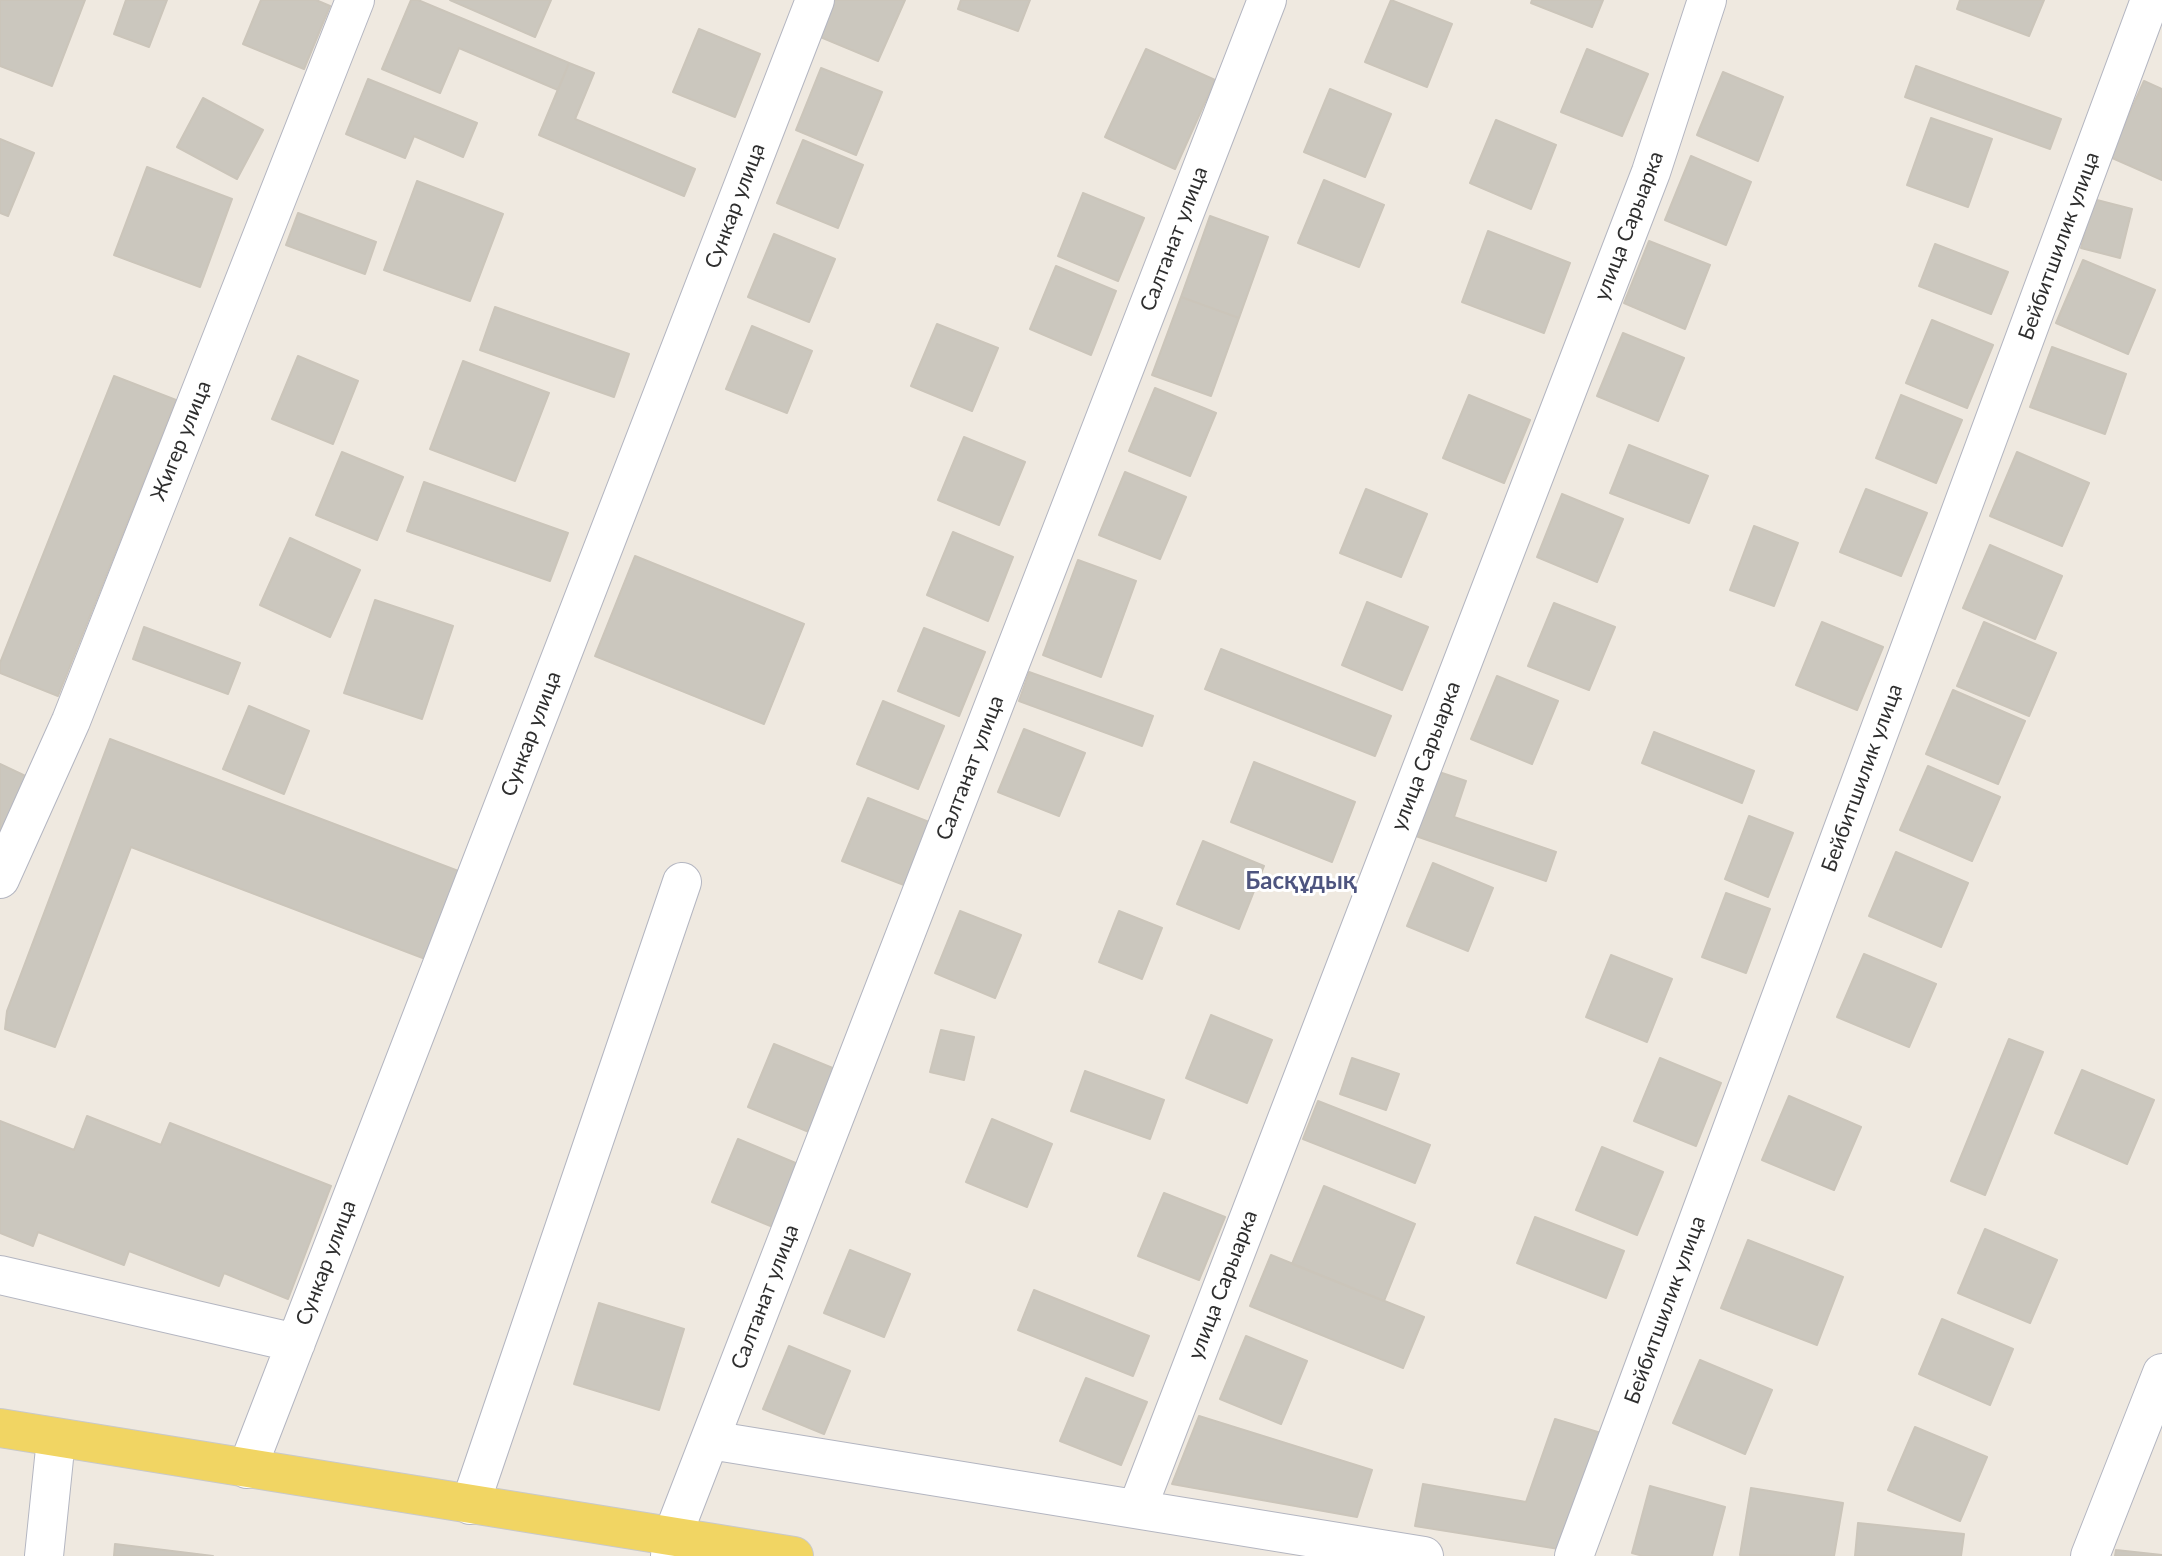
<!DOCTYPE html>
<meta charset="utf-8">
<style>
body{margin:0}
canvas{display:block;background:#efe9e0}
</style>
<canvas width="2162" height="1556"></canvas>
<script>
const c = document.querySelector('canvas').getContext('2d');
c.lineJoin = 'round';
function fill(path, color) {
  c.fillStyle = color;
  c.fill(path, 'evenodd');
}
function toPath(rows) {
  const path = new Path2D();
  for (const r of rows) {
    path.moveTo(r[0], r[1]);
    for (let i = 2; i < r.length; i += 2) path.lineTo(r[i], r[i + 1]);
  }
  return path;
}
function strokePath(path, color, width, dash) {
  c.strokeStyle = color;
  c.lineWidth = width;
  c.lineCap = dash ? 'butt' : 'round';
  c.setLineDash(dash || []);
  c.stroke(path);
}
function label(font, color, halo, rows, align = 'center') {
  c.font = font + ' Lato,sans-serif';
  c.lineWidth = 6;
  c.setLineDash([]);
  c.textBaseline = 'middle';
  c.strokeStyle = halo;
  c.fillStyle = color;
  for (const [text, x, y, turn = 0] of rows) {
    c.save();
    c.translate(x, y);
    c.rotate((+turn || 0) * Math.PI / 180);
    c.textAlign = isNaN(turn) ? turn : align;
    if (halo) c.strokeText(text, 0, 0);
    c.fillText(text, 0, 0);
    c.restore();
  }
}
const building = toPath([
 [0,0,85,0,52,86,0,66,0,0],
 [126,0,167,0,149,47,114,34,126,0],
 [261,0,316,0,330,6,304,69,243,44,261,0],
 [411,0,418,0,569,63,558,90,459,48,440,93,382,69,411,0],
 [450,0,551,0,535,37,450,0],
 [834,0,905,0,878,61,818,36,834,0],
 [961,0,1030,0,1018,31,958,9,961,0],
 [1391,0,1452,24,1427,87,1365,62,1391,0],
 [1532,0,1603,0,1592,27,1531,3,1532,0],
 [1960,0,2044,0,2029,36,1957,9,1960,0],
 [699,29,760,54,735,117,673,92,699,29],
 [1146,49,1215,80,1175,169,1105,137,1146,49],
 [1587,49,1648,74,1622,136,1561,112,1587,49],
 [569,63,594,73,575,119,695,169,684,196,539,135,569,63],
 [1916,66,2061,119,2050,149,1905,97,1916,66],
 [821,68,882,92,856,155,796,130,821,68],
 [1723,72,1783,97,1758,161,1697,135,1723,72],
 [368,79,477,123,463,157,414,136,405,158,346,134,368,79],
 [2144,81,2162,89,2162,180,2110,157,2144,81],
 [1330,89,1391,114,1365,177,1304,152,1330,89],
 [203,98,263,130,237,179,177,147,203,98],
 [1931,118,1992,139,1968,207,1907,185,1931,118],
 [1496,120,1556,145,1531,209,1470,183,1496,120],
 [0,139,34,153,8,216,0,213,0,139],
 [803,140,863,165,838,228,777,203,803,140],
 [1691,156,1751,182,1726,245,1665,220,1691,156],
 [147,167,232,199,200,287,114,255,147,167],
 [1324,180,1384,205,1359,267,1298,243,1324,180],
 [417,181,503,214,470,301,384,270,417,181],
 [1083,193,1144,218,1118,281,1058,256,1083,193],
 [2093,199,2132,209,2120,258,2081,248,2093,199],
 [298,213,376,242,365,274,286,245,298,213],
 [1210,216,1268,237,1239,318,1181,297,1210,216],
 [1488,231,1570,263,1544,333,1462,302,1488,231],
 [774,234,835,259,809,322,748,297,774,234],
 [1649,241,1710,265,1685,329,1624,303,1649,241],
 [1935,244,2008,272,1991,314,1919,286,1935,244],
 [2083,260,2155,290,2128,354,2056,323,2083,260],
 [1056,266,1116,291,1091,355,1030,329,1056,266],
 [1181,297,1239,318,1211,396,1152,375,1181,297],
 [495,307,629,354,614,397,480,350,495,307],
 [1932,320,1993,345,1967,408,1906,383,1932,320],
 [937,324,998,348,972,411,911,386,937,324],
 [752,326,812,351,787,413,726,389,752,326],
 [1623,333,1684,358,1658,421,1597,396,1623,333],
 [2052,347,2126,374,2105,434,2030,407,2052,347],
 [298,356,358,381,333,444,272,419,298,356],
 [463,361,549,393,515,481,430,449,463,361],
 [114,376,176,400,58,696,0,673,0,663,114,376],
 [1155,388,1216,413,1190,476,1129,451,1155,388],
 [1469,395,1530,420,1504,483,1443,458,1469,395],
 [1901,395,1962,420,1936,483,1876,458,1901,395],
 [964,437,1025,462,999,525,938,500,964,437],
 [1629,445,1708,476,1689,523,1610,493,1629,445],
 [342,452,403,477,377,540,316,515,342,452],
 [2017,452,2089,483,2062,546,1990,516,2017,452],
 [1125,472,1186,497,1160,559,1099,535,1125,472],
 [424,482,568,533,550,581,407,531,424,482],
 [1366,489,1427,514,1401,577,1340,553,1366,489],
 [1866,489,1927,513,1901,576,1840,552,1866,489],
 [1562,494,1623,519,1597,582,1537,557,1562,494],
 [1754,526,1798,543,1774,606,1730,590,1754,526],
 [953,532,1013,557,988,621,927,595,953,532],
 [290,538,360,570,330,637,260,605,290,538],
 [1990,545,2062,576,2035,639,1963,608,1990,545],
 [635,556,804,624,764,724,595,656,635,556],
 [1078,560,1136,581,1101,677,1043,655,1078,560],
 [375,600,453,626,422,719,344,693,375,600],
 [1367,602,1428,627,1402,690,1342,665,1367,602],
 [1554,603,1615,627,1589,690,1528,666,1554,603],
 [1822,622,1883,647,1857,710,1796,685,1822,622],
 [1984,622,2056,653,2029,716,1957,686,1984,622],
 [144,627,240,663,228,694,133,659,144,627],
 [924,628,985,652,959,716,898,691,924,628],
 [1221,649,1391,716,1375,756,1205,689,1221,649],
 [1029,672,1153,716,1142,746,1019,701,1029,672],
 [1497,676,1558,701,1532,764,1471,739,1497,676],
 [1953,690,2025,721,1998,784,1926,754,1953,690],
 [883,701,944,726,918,789,857,764,883,701],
 [249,706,309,731,284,794,223,769,249,706],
 [1024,729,1085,753,1059,816,998,792,1024,729],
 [1654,732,1754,771,1742,803,1642,763,1654,732],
 [110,739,461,872,428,960,131,847,55,1047,5,1029,7,1011,110,739],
 [1254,762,1355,802,1332,862,1231,822,1254,762],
 [0,764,36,781,0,840,0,764],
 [1928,766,2000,797,1972,861,1900,830,1928,766],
 [1433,770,1466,781,1454,817,1556,852,1546,881,1410,834,1433,770],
 [868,798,929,822,904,885,842,861,868,798],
 [1749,816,1793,833,1768,897,1725,879,1749,816],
 [1203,841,1264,866,1239,929,1177,904,1203,841],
 [1896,852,1968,883,1941,947,1869,916,1896,852],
 [1433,863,1493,888,1468,951,1407,926,1433,863],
 [1726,893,1770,909,1746,973,1702,957,1726,893],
 [960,911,1021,935,995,998,935,973,960,911],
 [1119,911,1162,928,1142,979,1099,962,1119,911],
 [1864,954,1936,984,1909,1047,1837,1017,1864,954],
 [1611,955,1672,979,1647,1042,1586,1017,1611,955],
 [1211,1015,1272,1040,1247,1103,1186,1078,1211,1015],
 [941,1030,974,1037,964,1080,930,1072,941,1030],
 [2009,1039,2043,1052,1985,1195,1951,1181,2009,1039],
 [774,1044,835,1069,809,1132,748,1107,774,1044],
 [1352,1058,1399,1074,1386,1110,1340,1094,1352,1058],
 [1660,1058,1721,1083,1696,1146,1634,1121,1660,1058],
 [2082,1070,2154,1100,2127,1164,2055,1133,2082,1070],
 [1085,1071,1164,1100,1150,1139,1071,1111,1085,1071],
 [1789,1096,1861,1127,1834,1190,1762,1160,1789,1096],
 [1318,1101,1430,1145,1415,1183,1303,1139,1318,1101],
 [87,1116,161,1145,170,1123,331,1186,288,1299,224,1273,219,1286,129,1251,124,1265,38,1232,33,1246,0,1233,0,1121,74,1150,87,1116],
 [992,1119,1052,1144,1027,1207,966,1182,992,1119],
 [738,1139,798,1164,773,1227,712,1202,738,1139],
 [1602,1147,1663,1172,1637,1235,1576,1210,1602,1147],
 [1324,1186,1415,1224,1384,1301,1292,1264,1324,1186],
 [1164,1193,1225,1217,1199,1280,1138,1256,1164,1193],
 [1535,1217,1624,1251,1606,1298,1517,1263,1535,1217],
 [1985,1229,2057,1260,2030,1323,1958,1293,1985,1229],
 [1748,1240,1843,1277,1817,1345,1721,1308,1748,1240],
 [850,1250,910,1274,884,1337,824,1313,850,1250],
 [1271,1255,1424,1317,1403,1368,1250,1306,1271,1255],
 [1034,1290,1149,1336,1133,1376,1018,1330,1034,1290],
 [599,1303,684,1329,659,1410,574,1384,599,1303],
 [1942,1319,2013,1349,1990,1405,1919,1374,1942,1319],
 [1246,1336,1307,1361,1281,1424,1220,1399,1246,1336],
 [789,1346,850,1371,824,1434,763,1409,789,1346],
 [1700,1360,1772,1390,1745,1454,1673,1423,1700,1360],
 [1086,1378,1147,1402,1121,1465,1060,1441,1086,1378],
 [1199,1416,1372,1470,1357,1517,1172,1484,1199,1416],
 [1555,1419,1601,1433,1559,1549,1415,1526,1423,1484,1526,1502,1555,1419],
 [1915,1427,1987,1457,1960,1521,1888,1490,1915,1427],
 [1650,1486,1725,1507,1712,1556,1643,1556,1632,1553,1650,1486],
 [1751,1488,1843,1503,1834,1556,1740,1555,1751,1488],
 [1858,1523,1964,1534,1961,1556,1855,1556,1858,1523],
 [115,1544,213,1556,114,1556,115,1544],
 [2116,1550,2162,1555,2162,1556,2115,1556,2116,1550]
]);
const minor = toPath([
 [0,879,71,721,355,0],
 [0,1275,296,1343],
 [710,1440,1424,1556],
 [247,1469,815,0],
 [470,1505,682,882],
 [1137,1509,1651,172,1707,0],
 [44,1556,56,1439],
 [670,1556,672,1537,1267,0],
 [1574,1556,2150,0],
 [2090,1556,2162,1373]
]);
const major = toPath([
 [0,1428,794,1556]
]);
const streetNames = [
 ["Сункар улица",735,206,-69],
 ["улица Сарыарка",1629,226,-69],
 ["Салтанат улица",1174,239,-69],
 ["Бейбитшилик улица",2059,246,-70],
 ["Жигер улица",181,441,-68],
 ["Сункар улица",531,734,-69],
 ["улица Сарыарка",1426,756,-69],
 ["Салтанат улица",970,768,-69],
 ["Бейбитшилик улица",1862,778,-70],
 ["Сункар улица",326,1263,-69],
 ["улица Сарыарка",1223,1285,-69],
 ["Салтанат улица",765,1297,-69],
 ["Бейбитшилик улица",1665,1310,-70]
];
const quarterNames = [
 ["Басқұдық",1301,881]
];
fill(building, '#cbc7be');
strokePath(building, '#cbc5ba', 2);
strokePath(minor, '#b4b6c1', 40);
strokePath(major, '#c9c9c9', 40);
strokePath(minor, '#fff', 38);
strokePath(major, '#f1d563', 38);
label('21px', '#2e2e2e', '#fff', streetNames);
label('bold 24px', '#4d547f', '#fff', quarterNames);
</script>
